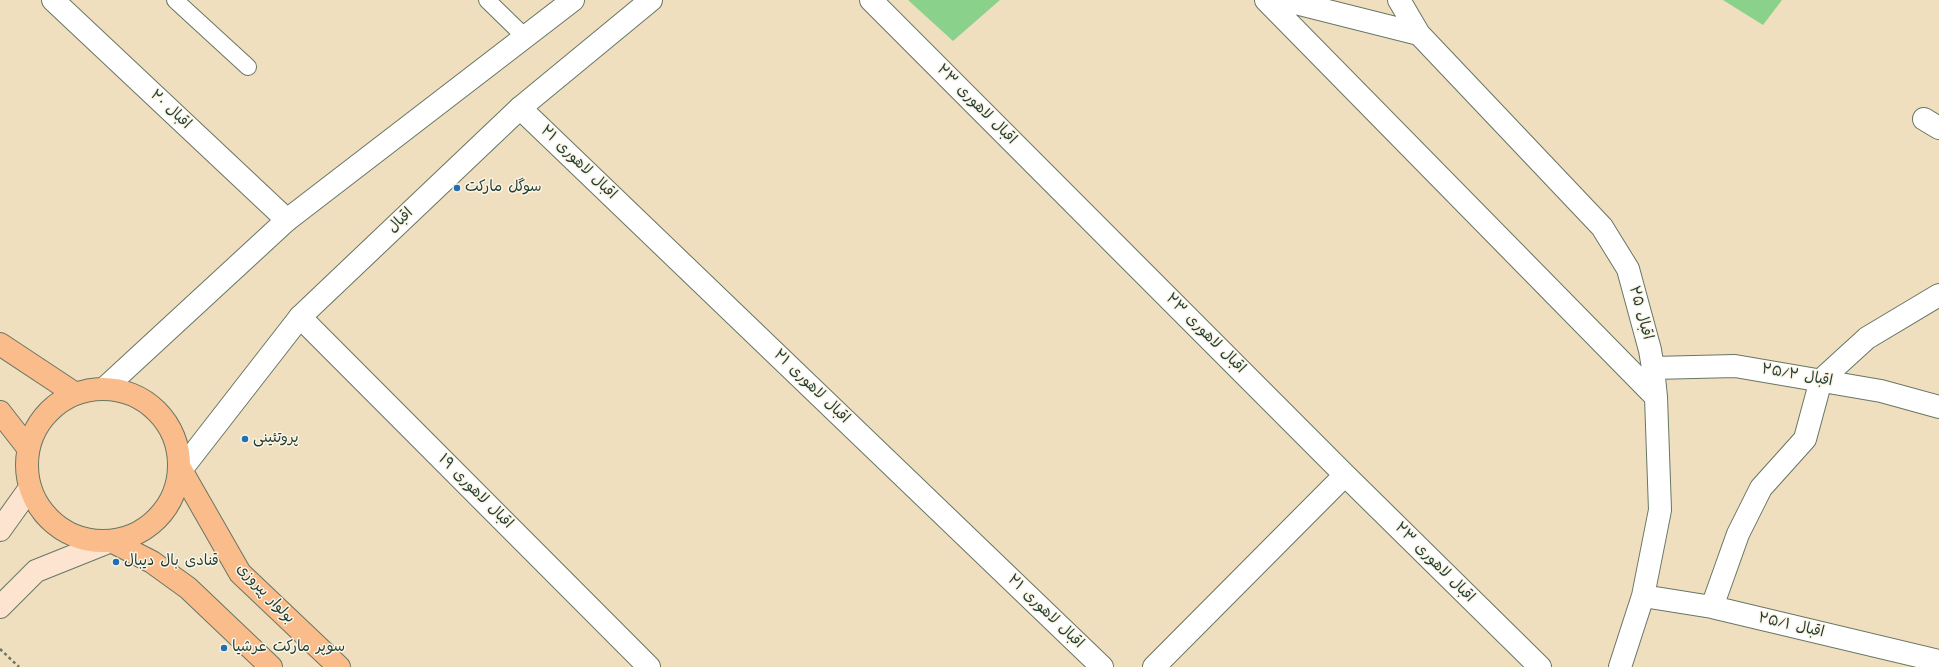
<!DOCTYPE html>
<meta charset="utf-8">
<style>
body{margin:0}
canvas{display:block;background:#efdfbe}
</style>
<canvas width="1939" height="667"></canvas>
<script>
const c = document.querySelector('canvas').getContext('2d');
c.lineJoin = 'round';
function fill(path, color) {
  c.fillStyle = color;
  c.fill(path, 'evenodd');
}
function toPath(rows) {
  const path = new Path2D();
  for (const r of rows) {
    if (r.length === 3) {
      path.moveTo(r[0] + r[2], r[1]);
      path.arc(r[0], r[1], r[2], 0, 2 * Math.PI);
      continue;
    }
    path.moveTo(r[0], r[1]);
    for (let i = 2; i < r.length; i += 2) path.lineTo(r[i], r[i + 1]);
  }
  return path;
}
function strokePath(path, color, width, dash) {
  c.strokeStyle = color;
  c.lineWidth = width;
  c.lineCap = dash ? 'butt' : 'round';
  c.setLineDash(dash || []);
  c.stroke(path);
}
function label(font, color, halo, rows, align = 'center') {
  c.font = font + ' "Architects Daughter","Playpen Sans Arabic",sans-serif';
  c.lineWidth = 3;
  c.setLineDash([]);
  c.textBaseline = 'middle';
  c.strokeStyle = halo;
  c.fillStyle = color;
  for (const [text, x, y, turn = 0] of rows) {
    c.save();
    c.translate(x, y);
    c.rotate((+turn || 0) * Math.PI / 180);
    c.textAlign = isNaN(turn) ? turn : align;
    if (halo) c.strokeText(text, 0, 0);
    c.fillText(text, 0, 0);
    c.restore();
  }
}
const green = toPath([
 [908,0,1000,0,953,41],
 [1723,0,1782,0,1763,25]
]);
const path = toPath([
 [0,649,19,667]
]);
const service = toPath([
 [175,0,248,67],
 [487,0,525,37]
]);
const minor = toPath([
 [53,0,287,220],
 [871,0,1345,475,1540,667],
 [1266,0,1656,397],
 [1284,0,1419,34],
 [1399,0,1419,34,1602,227,1628,269,1650,350,1653,368,1656,397,1660,510,1643,596,1620,667],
 [520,108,1102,667],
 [1924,119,1939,128],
 [300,317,649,667],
 [1653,368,1735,366,1881,391,1939,407],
 [1643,596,1712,607,1939,661],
 [1712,607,1738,534,1761,488,1805,439,1821,380,1867,338,1939,295],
 [1154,667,1345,475]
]);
const tertiary = toPath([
 [106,387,287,220,573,0],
 [181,470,300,317,520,108,651,0]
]);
const secondary = toPath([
 [0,530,30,488],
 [0,607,36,571,111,541]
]);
const primary = toPath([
 [0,344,74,393],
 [103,465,76],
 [0,412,28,448],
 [181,470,240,573,339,667],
 [111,541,152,562,188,588,271,667]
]);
const markers = [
 [457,188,4,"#1f6fb2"],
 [245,439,4,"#1f6fb2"],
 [116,562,4,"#1f6fb2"],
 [224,648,4,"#1f6fb2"]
];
const streetNames = [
 ["اقبال لاهوری ۲۳",976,105,45],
 ["اقبال ۲۰",170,110,43],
 ["اقبال لاهوری ۲۱",578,163,44],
 ["اقبال",401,221,-44],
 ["اقبال ۲۵",1640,313,75],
 ["اقبال لاهوری ۲۳",1205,334,45],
 ["اقبال ۲۵/۲",1797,376,10],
 ["اقبال لاهوری ۲۱",811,387,44],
 ["اقبال لاهوری ۱۹",475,492,45],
 ["اقبال لاهوری ۲۳",1434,563,45],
 ["بولوار پیروزی",265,594,46],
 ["اقبال لاهوری ۲۱",1045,612,44],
 ["اقبال ۲۵/۱",1791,626,13]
];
const poiNames = [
 ["سوگل مارکت",465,188],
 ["پروتئینی",253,439],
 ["قنادی بال دیبال",124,562],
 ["سوپر مارکت عرشیا",232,648]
];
fill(green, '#8ad18c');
strokePath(service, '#687664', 18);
strokePath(minor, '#687664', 24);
strokePath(tertiary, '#687664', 24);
strokePath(secondary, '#687664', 24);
strokePath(primary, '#687664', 24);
strokePath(path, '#687664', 2.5, [3, 3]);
strokePath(service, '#fff', 16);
strokePath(minor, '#fff', 22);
strokePath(tertiary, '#fff', 22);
strokePath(secondary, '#fde4d0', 22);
strokePath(primary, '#f9bc8a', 22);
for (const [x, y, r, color] of markers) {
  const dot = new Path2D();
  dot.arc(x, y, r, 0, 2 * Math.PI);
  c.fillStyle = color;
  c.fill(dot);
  strokePath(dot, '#fcf5e5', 1.5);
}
label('15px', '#1f3d34', '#fcf5e5', streetNames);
label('15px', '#1f3d34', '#fcf5e5', poiNames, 'left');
</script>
